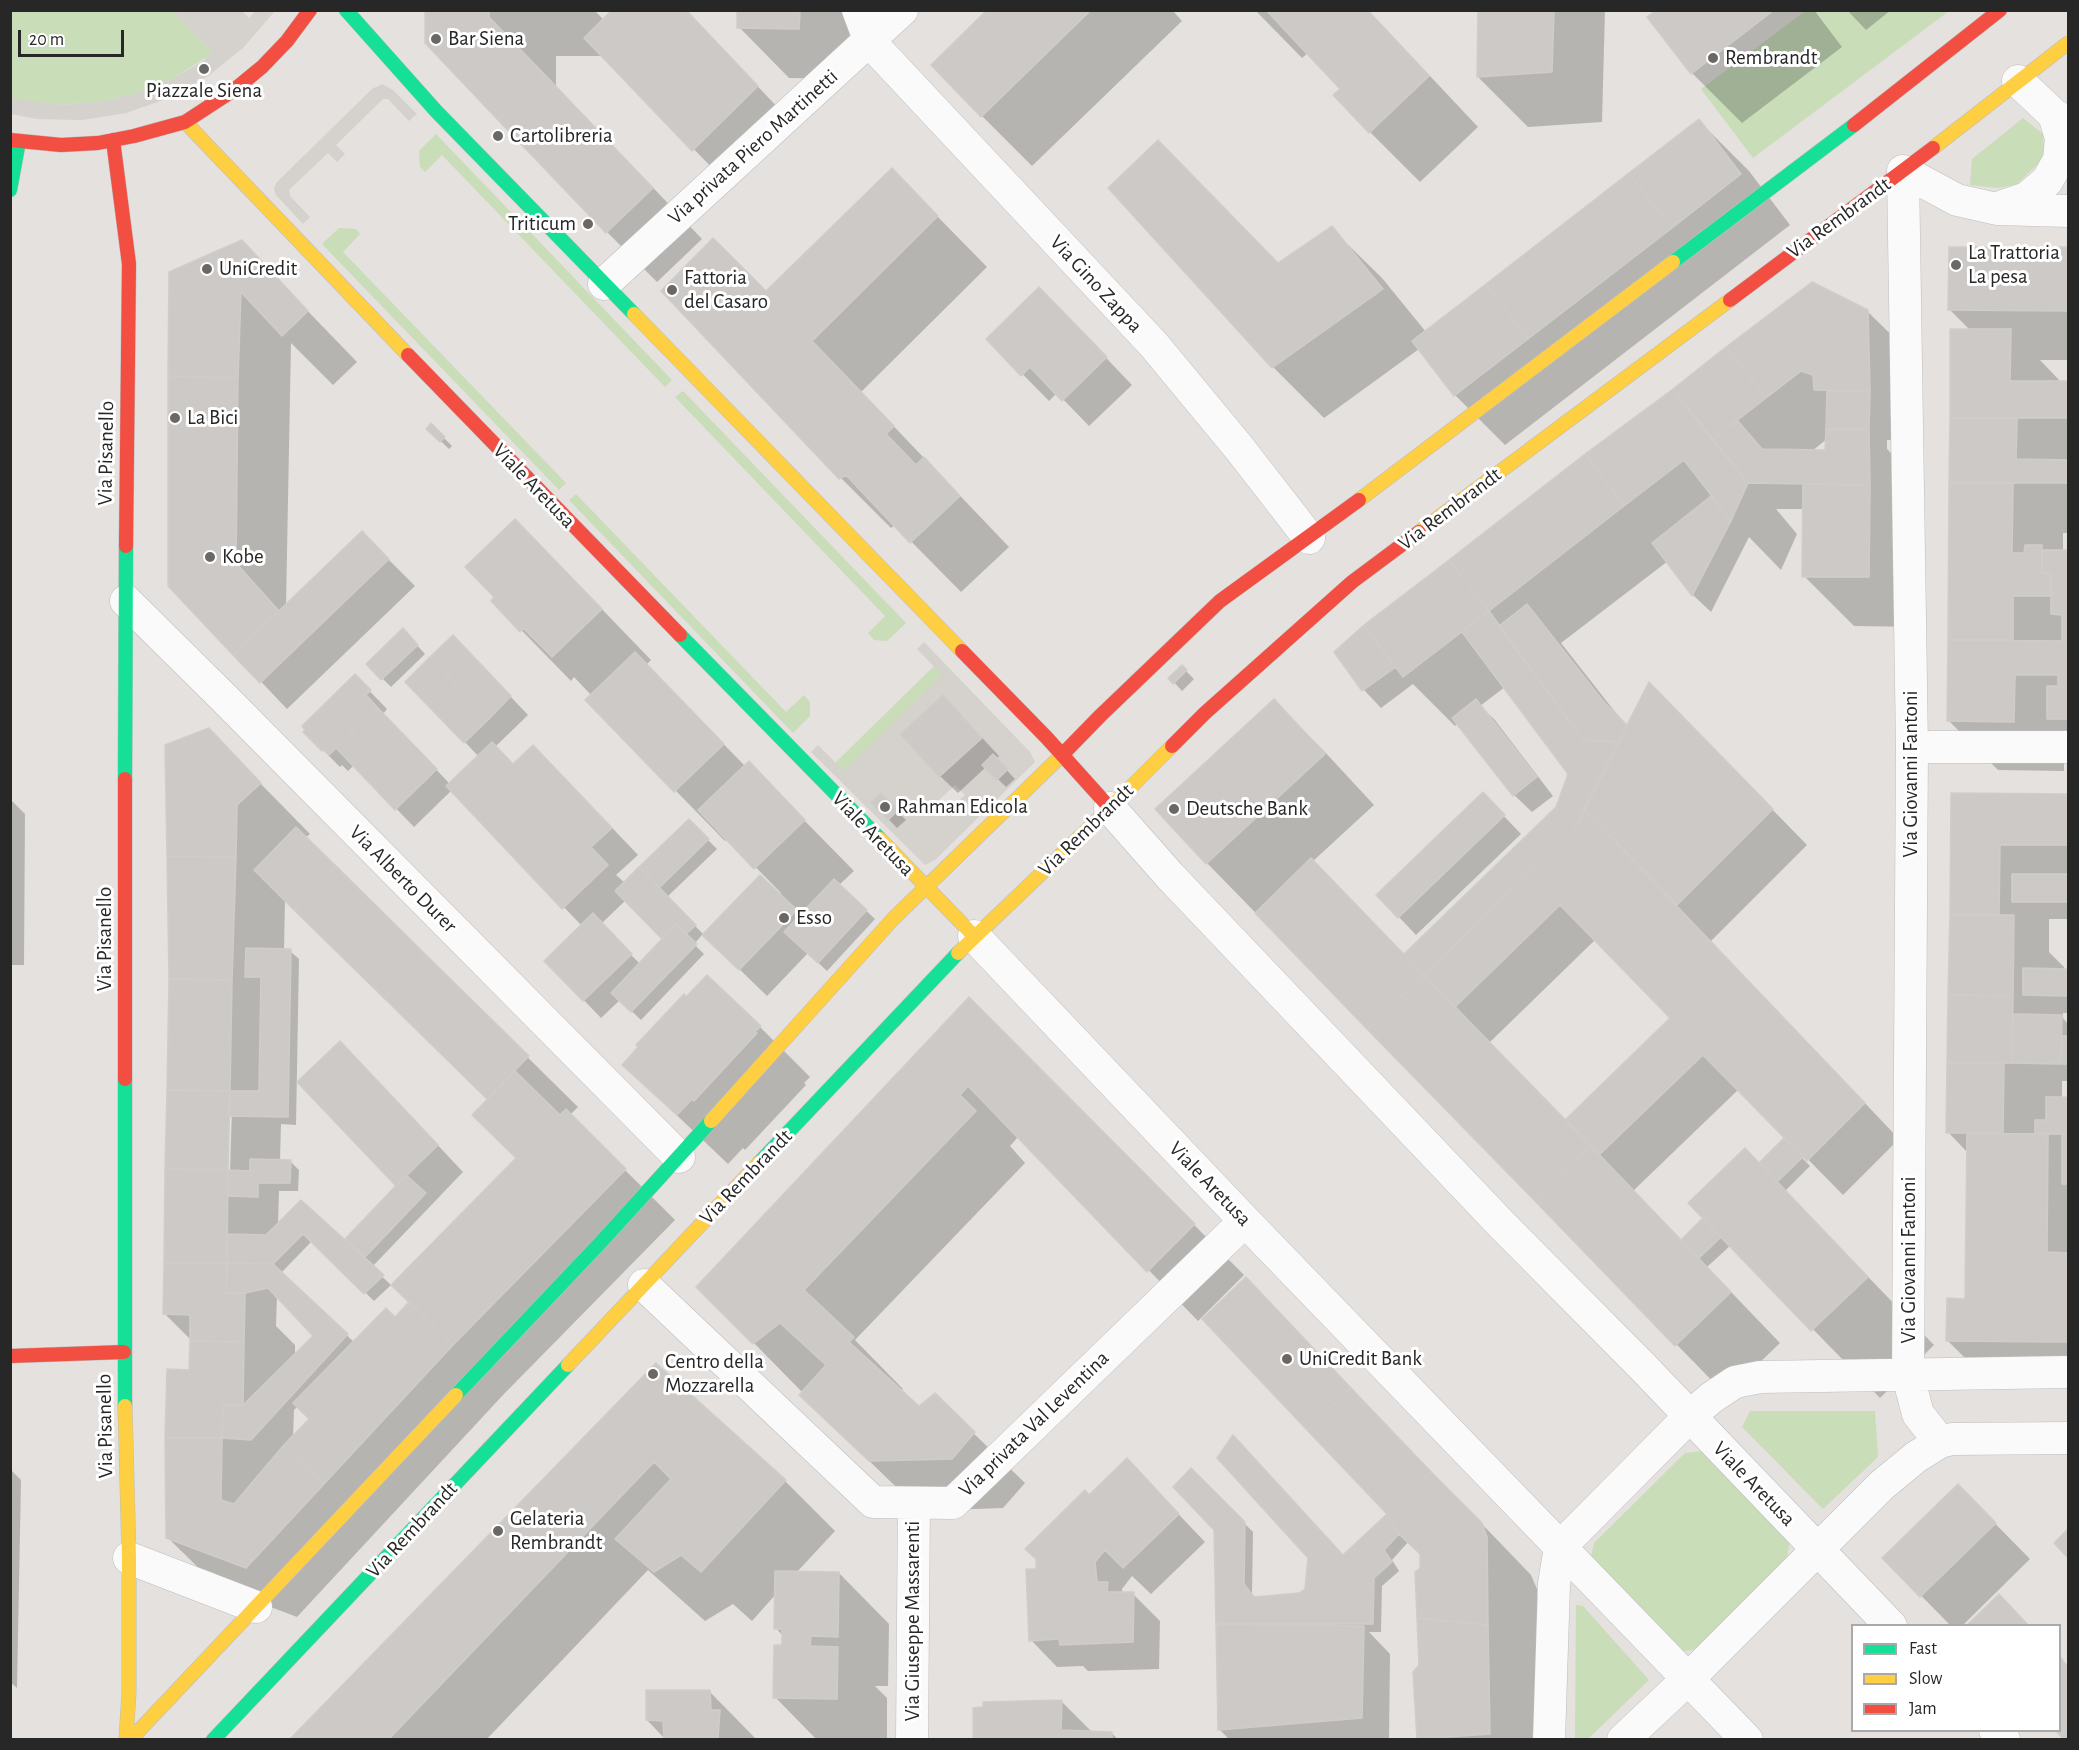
<!DOCTYPE html>
<style>
body{margin:0}
#map{position:relative;width:2079px;height:1750px;overflow:hidden;background:#e4e1de;font-family:"Alegreya Sans",sans-serif}
canvas{display:block}
.frame{position:absolute;inset:0;border:12px solid #272727;pointer-events:none}
.legend{position:absolute;left:1851px;top:1624px;width:210px;height:108px;box-sizing:border-box;background:#fff;border:2px solid #a9a9a9;margin:0;padding:8px 10px;list-style:none;font-size:18px;color:#272727}
.legend li{display:flex;align-items:center;gap:12px;height:30px}
.legend b{width:30px;border:2px solid #a9a9a9}
.scale{position:absolute;left:18px;top:30px;width:106px;height:27px;box-sizing:border-box;border:3px solid #272727;border-top:0;padding-left:8px;font-size:18px;line-height:21px;white-space:nowrap;color:#272727;-webkit-text-stroke:4px #fff;paint-order:stroke}
</style>
<div id="map">
<canvas width="2079" height="1750"></canvas>
<div class="frame"></div>
<ul class="legend">
<li><b style="height:8px;background:#16e098"></b>Fast</li>
<li><b style="height:8px;background:#ffcf43"></b>Slow</li>
<li><b style="height:8px;background:#f24e42"></b>Jam</li>
</ul>
<div class="scale">20 m</div>
</div>
<script>
const c = document.querySelector('canvas').getContext('2d');
c.lineJoin = 'round';
function fill(path, color) {
  c.fillStyle = color;
  c.fill(path, 'evenodd');
}
function toPath(rows) {
  const path = new Path2D();
  for (const r of rows) {
    path.moveTo(r[0], r[1]);
    for (let i = 2; i < r.length; i += 2) path.lineTo(r[i], r[i + 1]);
  }
  return path;
}
function strokePath(path, color, width, dash) {
  c.strokeStyle = color;
  c.lineWidth = width;
  c.lineCap = dash ? 'butt' : 'round';
  c.setLineDash(dash || []);
  c.stroke(path);
}
function label(font, color, halo, rows, align = 'center') {
  c.font = font + ' "Alegreya Sans",sans-serif';
  c.lineWidth = 6;
  c.setLineDash([]);
  c.textBaseline = 'middle';
  c.strokeStyle = halo;
  c.fillStyle = color;
  for (const [text, x, y, turn = 0] of rows) {
    c.save();
    c.translate(x, y);
    c.rotate((+turn || 0) * Math.PI / 180);
    c.textAlign = isNaN(turn) ? turn : align;
    if (halo) c.strokeText(text, 0, 0);
    c.fillText(text, 0, 0);
    c.restore();
  }
}
const green = toPath([
 [10,11,172,11,213,53,170,80,135,94,98,102,60,105,22,101,11,98],
 [1805,11,1949,11,1753,158,1701,89],
 [2023,118,2043,134,2044,149,2041,161,2017,184,1998,188,1970,185,1972,159],
 [436,134,672,380,665,387,442,155,425,172,420,167,419,151],
 [339,228,356,229,360,234,343,252,566,483,559,490,322,244],
 [683,391,906,623,887,641,874,640,868,633,885,616,675,397],
 [576,494,786,712,804,695,810,702,810,716,793,733,569,500],
 [934,666,943,675,844,772,835,763],
 [1750,1411,1875,1411,1878,1457,1823,1509,1742,1427],
 [1703,1451,1790,1540,1786,1563,1695,1649,1677,1653,1590,1561,1594,1543,1685,1453],
 [1576,1605,1583,1606,1649,1680,1588,1739,1575,1739]
]);
const plaza = toPath([
 [172,11,242,11,249,18,255,11,275,11,243,48,208,76,169,98,126,113,82,120,37,119,11,114,11,98,60,105,98,102,135,94,170,80,203,61,212,52],
 [382,84,393,90,417,114,409,121,388,99,383,99,336,145,345,154,337,162,328,153,289,190,290,196,310,217,303,224,276,195,274,189,276,183,372,89],
 [924,642,1030,752,1035,762,935,860,925,865,811,752,818,745,844,771,942,675,917,649],
 [943,695,982,737,939,777,900,734],
 [955,785,965,795,949,810,939,800],
 [881,793,898,810,888,820,871,803]
]);
const shadow = toPath([
 [427,10,594,10,604,20,685,10,784,114,720,176,603,56,556,56,556,86,702,239,657,282,607,232],
 [739,10,850,10,849,79,789,78,739,27],
 [989,10,1172,10,1182,21,1032,166,982,116],
 [1255,10,1368,10,1478,127,1420,182,1370,132,1342,89,1308,53,1302,58],
 [1480,10,1605,10,1602,122,1528,127,1478,77],
 [1659,10,1814,10,1842,47,1742,123,1692,73,1649,18],
 [1847,10,1891,10,1866,30],
 [1699,121,1749,171,1790,225,1505,445,1455,395,1419,349,1324,418,1273,367,1110,188,1278,264,1331,228,1382,278,1426,332],
 [892,170,987,267,861,392,1009,547,961,592,895,525,891,528,841,478,766,293],
 [241,242,357,362,333,385,291,343,286,606,388,559,415,586,287,709,169,585],
 [1950,248,2068,249,2068,360,2040,360,2060,381,2060,383,2068,383,2068,533,2063,533,2063,551,2068,551,2068,738,2064,733,2064,771,1998,770,1948,720,1952,330,1970,330,1950,310],
 [1867,311,1918,361,1920,441,1887,440,1887,449,1896,458,1919,627,1854,626,1804,576,1804,509,1776,509,1797,534,1781,570,1749,537,1711,612,1693,595,1668,561,1561,643,1626,726,1684,719,1807,845,1711,941,1899,1139,1843,1195,1739,1089,1633,1191,1682,1241,1784,1140,1810,1166,1785,1191,1934,1345,1880,1398,1731,1245,1707,1267,1780,1343,1726,1395,1207,863,1157,809,1274,701,1324,751,1374,805,1312,862,1405,956,1558,808,1569,773,1505,687,1480,706,1494,719,1553,796,1532,812,1514,795,1458,723,1455,726,1413,684,1381,708,1364,690,1336,653],
 [1827,439,1827,451,1812,451],
 [1595,940,1672,1018,1565,1122,1489,1043],
 [1066,316,1132,385,1089,426,1057,393,1049,401,988,339],
 [431,425,452,446,449,449,428,429],
 [565,571,651,660,646,665,746,767,749,764,854,871,839,885,875,919,827,971,808,953,767,996,731,961,781,893,728,839,725,841,587,700,592,696,574,677,571,681,493,601],
 [403,630,425,654,391,687,368,664],
 [471,655,528,715,495,747,513,766,560,773,638,855,616,875,625,883,689,821,717,849,667,897,703,934,694,944,704,954,641,1020,620,1000,601,1018,546,961,582,926,452,790,414,827,354,765,348,771,342,765,340,767,305,732,355,676,387,709,383,714,450,784,479,757,465,742],
 [626,900,664,939,640,964,601,924],
 [1182,667,1194,679,1182,691,1170,678],
 [960,714,999,756,996,759,1015,779,1006,787,986,767,958,793,940,776],
 [208,730,310,834,305,838,578,1107,570,1115,675,1220,503,1395,297,1617,218,1587,167,1537,190,1371,191,1340,164,1313],
 [285,900,488,1100,518,1159,411,1303,395,1319,355,1343,281,1273,312,1241,374,1301,391,1285,372,1267,463,1172,367,1070,398,1186,345,1241,278,1225,279,1191,298,1191,299,1170,290,1161,280,1161,281,1124,296,1125,299,959,290,951,284,951],
 [229,1109,232,1109,230,1171,227,1171],
 [277,1296,315,1337,295,1357,295,1345,276,1326],
 [298,1406,311,1419,293,1437,294,1410],
 [1952,794,2068,796,2068,919,2049,919,2049,952,2064,967,2064,970,2068,971,2068,1013,2063,1013,2063,1018,2068,1024,2068,1081,2062,1081,2062,1099,2068,1099,2068,1368,1974,1367,1948,1341,1966,1300,1968,1153,1948,1132],
 [881,795,906,820,897,828,873,803],
 [10,799,25,814,24,965,10,965],
 [1500,812,1521,834,1416,935,1399,917],
 [969,999,1244,1275,1198,1321,1019,1136,1010,1146,1025,1163,855,1340,903,1389,900,1391,919,1408,934,1395,1025,1483,1003,1508,921,1511,801,1395,803,1393,699,1287],
 [760,1027,810,1077,804,1083,806,1085,745,1150,743,1148,728,1164,624,1065],
 [1246,1279,1531,1575,1537,1589,1539,1740,1419,1739,1422,1554,1409,1541,1392,1560,1399,1571,1382,1586,1381,1632,1369,1632,1390,1654,1389,1740,1230,1740,1219,1729,1215,1529,1191,1470,1253,1532,1252,1594,1256,1598,1299,1595,1344,1557,1389,1514],
 [656,1365,785,1481,835,1531,796,1573,839,1573,889,1624,888,1686,875,1686,887,1698,887,1740,817,1740,775,1697,783,1636,776,1628,776,1594,752,1621,733,1604,705,1621,648,1570,486,1740,291,1740],
 [1127,1460,1205,1542,1151,1594,1132,1576,1122,1589,1122,1594,1133,1594,1160,1621,1159,1669,1088,1671,1083,1666,1057,1667,1031,1640,1037,1570,1089,1497],
 [10,1469,21,1480,17,1688,10,1682],
 [1958,1486,2030,1559,1962,1626,1951,1626,1884,1558],
 [2060,1657,2068,1667,2068,1740,2066,1740,2060,1730],
 [710,1692,757,1740,666,1740,647,1720],
 [1061,1701,1093,1733,1112,1733,1118,1740,975,1740]
]);
const building = toPath([
 [425,10,489,10,489,17,545,75,498,120,425,43,425,10],
 [612,10,686,10,758,86,692,151,584,38,612,10],
 [737,10,800,10,799,29,737,28,737,10],
 [987,10,1091,10,981,117,931,65,987,10],
 [1266,10,1367,10,1429,76,1369,133,1333,95,1340,89,1266,10],
 [1478,10,1554,10,1552,72,1477,77,1478,10],
 [1656,10,1774,10,1691,74,1647,17,1656,10],
 [545,75,653,188,606,233,498,120,545,75],
 [1699,119,1741,174,1672,228,1629,173,1699,119],
 [1158,140,1278,263,1332,226,1383,289,1272,368,1108,188,1158,140],
 [892,168,938,216,812,341,894,426,886,434,916,465,924,457,960,496,910,543,846,475,839,479,661,291,713,238,766,291,892,168],
 [1629,173,1672,228,1528,339,1486,284,1629,173],
 [242,240,308,311,282,336,241,292,238,378,168,376,169,272,242,240],
 [1949,247,2068,247,2068,311,1948,310,1949,247],
 [1812,282,1868,310,1870,391,1814,390,1813,375,1801,371,1766,398,1726,347,1812,282],
 [1486,284,1528,339,1454,396,1412,341,1486,284],
 [1039,287,1107,357,1062,401,1030,367,1021,376,986,339,1039,287],
 [1950,329,2011,329,2010,381,2068,381,2068,418,1950,418,1950,329],
 [1726,347,1766,398,1712,440,1673,389,1726,347],
 [168,376,238,378,236,563,279,611,233,655,168,586,168,376],
 [1673,389,1748,483,1731,521,1684,460,1624,506,1585,454,1673,389],
 [1827,391,1870,391,1869,429,1826,429,1827,391],
 [1950,418,2017,418,2016,459,2068,460,2068,483,1949,483,1950,418],
 [1737,420,1762,449,1825,450,1826,429,1869,429,1870,485,1748,483,1712,440,1737,420],
 [431,423,445,437,440,442,426,429,431,423],
 [1585,454,1624,506,1489,611,1449,560,1585,454],
 [1949,483,2013,483,2012,553,2024,553,2025,545,2042,545,2042,573,2051,573,2052,596,2013,596,2013,640,1948,640,1949,483],
 [1803,484,1870,485,1869,577,1802,577,1803,484],
 [1711,496,1731,521,1692,596,1652,543,1711,496],
 [515,519,602,609,552,657,523,628,520,632,491,601,494,597,465,567,515,519],
 [362,531,389,559,260,683,233,655,362,531],
 [2042,550,2068,550,2068,641,2062,641,2062,615,2051,614,2051,573,2042,573,2042,550],
 [1449,560,1489,611,1403,677,1364,625,1449,560],
 [1527,604,1604,702,1627,725,1619,742,1583,740,1499,626,1527,604],
 [1489,611,1583,740,1619,742,1576,827,1424,975,1404,954,1556,807,1568,774,1462,632,1489,611],
 [1364,625,1396,667,1362,691,1334,652,1364,625],
 [403,628,418,645,381,680,366,664,403,628],
 [453,635,511,696,489,719,430,657,453,635],
 [1948,640,2068,641,2068,719,2047,719,2047,686,2058,686,2058,675,2015,675,2014,722,1947,721,1948,640],
 [635,652,724,744,674,792,585,700,635,652],
 [430,657,489,719,464,743,405,682,430,657],
 [1182,665,1187,670,1173,684,1168,678,1182,665],
 [355,674,371,690,366,695,378,708,329,755,324,749,322,751,303,732,305,730,302,726,355,674],
 [1649,682,1773,809,1677,905,1584,809,1649,682],
 [943,695,982,738,939,777,900,734,943,695],
 [1274,699,1325,754,1206,864,1155,809,1274,699],
 [1476,699,1537,777,1513,796,1452,718,1476,699],
 [378,708,437,769,395,810,336,748,378,708],
 [209,728,261,783,237,805,236,857,167,856,165,745,209,728],
 [492,742,513,764,533,745,612,828,591,847,608,865,562,909,446,786,492,742],
 [993,754,1008,769,997,780,982,765,993,754],
 [749,761,805,820,754,869,698,810,749,761],
 [1483,792,1505,815,1398,918,1376,895,1483,792],
 [881,793,898,810,888,820,871,803,881,793],
 [1951,793,2068,794,2068,845,2000,845,1999,915,1950,915,1951,793],
 [1584,809,1865,1103,1807,1161,1703,1055,1599,1155,1565,1120,1670,1018,1560,905,1455,1007,1424,975,1576,827,1584,809],
 [689,819,709,839,659,888,639,867,689,819],
 [296,827,336,866,294,910,254,870,296,827],
 [167,856,236,857,232,980,169,979,167,856],
 [1311,858,1424,975,1367,1029,1255,913,1311,858],
 [336,866,426,955,384,998,294,910,336,866],
 [639,867,696,925,686,934,676,924,662,939,615,891,639,867],
 [2012,874,2068,874,2068,902,2012,902,2012,874],
 [760,875,797,910,739,970,702,935,760,875],
 [834,879,867,910,818,963,784,932,834,879],
 [593,913,632,954,583,1001,544,961,593,913],
 [1950,915,2014,915,2013,996,1948,995,1950,915],
 [676,924,697,944,631,1012,611,993,676,924],
 [246,948,291,949,288,1117,229,1116,230,1091,259,1091,261,977,245,977,246,948],
 [426,955,529,1056,487,1099,384,998,426,955],
 [2023,968,2068,969,2068,996,2023,995,2023,968],
 [707,975,761,1026,755,1032,757,1033,694,1101,692,1099,677,1115,622,1065,638,1047,636,1045,684,994,686,997,707,975],
 [1424,975,1590,1145,1534,1200,1367,1029,1424,975],
 [169,979,232,980,230,1091,167,1090,169,979],
 [1948,995,2013,996,2012,1063,1947,1063,1948,995],
 [969,997,1195,1224,1147,1272,968,1086,960,1095,976,1111,804,1290,854,1337,849,1342,919,1406,935,1393,975,1432,952,1459,869,1461,799,1395,826,1365,780,1323,753,1344,696,1287,969,997],
 [2013,1014,2062,1015,2061,1064,2012,1063,2013,1014],
 [2062,1036,2068,1036,2068,1064,2061,1064,2062,1036],
 [340,1041,438,1145,396,1186,297,1082,340,1041],
 [1947,1063,2004,1063,2003,1133,1946,1133,1947,1063],
 [515,1071,560,1115,566,1109,626,1169,453,1345,391,1285,516,1158,472,1115,515,1071],
 [167,1090,230,1091,228,1170,165,1169,167,1090],
 [2046,1097,2068,1097,2068,1134,2035,1134,2035,1120,2046,1120,2046,1097],
 [1967,1133,2048,1134,2047,1252,2068,1253,2068,1342,1946,1341,1947,1298,1965,1299,1967,1133],
 [2062,1134,2068,1134,2068,1184,2062,1184,2062,1134],
 [1784,1138,1803,1157,1777,1182,1759,1163,1784,1138],
 [1590,1145,1731,1292,1675,1346,1534,1200,1590,1145],
 [1745,1148,1868,1277,1811,1331,1688,1203,1745,1148],
 [250,1159,291,1160,290,1183,258,1183,258,1197,228,1196,228,1170,250,1171,250,1159],
 [165,1169,228,1170,227,1263,164,1263,165,1169],
 [406,1175,426,1193,365,1257,345,1239,406,1175],
 [301,1200,384,1275,364,1294,303,1234,273,1264,227,1263,227,1234,266,1235,301,1200],
 [1703,1218,1721,1237,1699,1258,1681,1240,1703,1218],
 [164,1263,227,1263,226,1293,245,1293,244,1342,190,1341,190,1315,163,1314,164,1263],
 [227,1263,273,1264,348,1334,251,1440,222,1438,223,1405,243,1405,313,1336,268,1288,245,1293,226,1293,227,1263],
 [1246,1277,1351,1388,1307,1430,1202,1319,1246,1277],
 [409,1302,453,1345,324,1484,283,1446,309,1419,293,1403,386,1308,395,1317,409,1302],
 [190,1341,244,1342,243,1405,223,1405,222,1438,165,1438,167,1369,189,1370,190,1341],
 [656,1363,786,1480,701,1572,681,1555,654,1572,615,1539,671,1479,654,1462,388,1740,289,1740,656,1363],
 [1351,1388,1431,1472,1387,1514,1307,1430,1351,1388],
 [1233,1435,1343,1555,1387,1514,1399,1534,1384,1550,1392,1562,1374,1578,1373,1624,1216,1624,1214,1530,1173,1487,1191,1468,1245,1522,1244,1584,1254,1597,1299,1593,1305,1589,1308,1558,1217,1458,1233,1435],
 [165,1438,222,1438,221,1500,234,1504,283,1446,324,1484,246,1568,166,1538,165,1438],
 [1127,1458,1179,1514,1123,1568,1105,1550,1095,1562,1097,1582,1108,1582,1107,1592,1134,1592,1133,1642,1060,1645,1059,1639,1029,1641,1026,1569,1036,1569,1036,1559,1025,1549,1085,1490,1089,1495,1127,1458],
 [1431,1472,1482,1523,1487,1537,1488,1625,1417,1618,1415,1572,1420,1568,1420,1554,1399,1534,1387,1514,1431,1472],
 [1958,1484,1996,1523,1920,1597,1882,1558,1958,1484],
 [2068,1529,2068,1558,2054,1543,2068,1529],
 [775,1571,839,1572,838,1637,811,1636,810,1646,838,1647,837,1699,773,1698,774,1645,782,1645,782,1629,774,1629,775,1571],
 [1999,1594,2029,1626,1966,1626,1999,1594],
 [1417,1618,1488,1625,1490,1734,1417,1739,1413,1672,1419,1665,1417,1618],
 [1216,1624,1364,1626,1362,1718,1218,1730,1216,1624],
 [2060,1657,2068,1667,2068,1740,2064,1740,2055,1730,2060,1730,2060,1657],
 [646,1690,710,1690,711,1710,720,1710,718,1738,664,1740,663,1721,646,1720,646,1690],
 [1062,1700,1061,1730,1112,1732,1112,1740,973,1740,973,1708,983,1707,983,1702,1062,1700]
]);
const street = toPath([
 [858,10,870,42,1154,345,1240,449,1309,538],
 [2018,81,2054,115,2068,123],
 [2003,206,2027,198,2047,181,2059,160,2061,138,2054,115],
 [604,284,902,10],
 [126,601,225,699,679,1157],
 [1912,747,2068,747],
 [1110,808,1170,876,1503,1226,1641,1365,1891,1626],
 [974,936,1245,1221,1747,1740],
 [644,1285,873,1502,953,1503,1245,1221],
 [1940,1442,1918,1414,1908,1376,1912,747,1903,171,1957,200,1997,209,2068,211],
 [1560,1547,1689,1417,1711,1398,1735,1382,1760,1377,2068,1372],
 [129,1558,256,1607],
 [1995,1730,2004,1740],
 [912,1740,914,1503],
 [1549,1740,1554,1584,1560,1547],
 [1623,1740,1689,1678,1882,1485,1916,1457,1940,1442,1952,1439,2068,1438]
]);
const fast = toPath([
 [346,10,436,111,634,314],
 [10,190,19,141],
 [1673,262,1854,125],
 [680,635,880,839],
 [125,779,126,546],
 [125,1079,125,1406],
 [759,1163,958,953],
 [456,1395,602,1241,711,1121],
 [213,1740,568,1365]
]);
const slow = toPath([
 [185,122,408,355],
 [1933,148,2068,43],
 [634,314,962,651],
 [1359,500,1673,262],
 [1419,532,1730,300],
 [880,839,974,936],
 [958,953,1110,808,1172,746],
 [711,1121,893,919,1062,755],
 [568,1365,759,1163],
 [125,1406,129,1558,129,1692,126,1740],
 [130,1740,456,1395]
]);
const jam = toPath([
 [1854,125,2000,10],
 [10,140,61,145,98,143,134,136,185,122,234,90,262,67,287,41,310,10],
 [113,140,129,264,126,546],
 [1730,300,1933,148],
 [408,355,680,635],
 [962,651,1047,738,1110,808],
 [1172,746,1205,713,1352,582,1419,532],
 [1062,755,1100,716,1220,601,1359,500],
 [125,1079,125,779],
 [10,1356,124,1352]
]);
const markers = [
 [436,39,6,"#696867"],
 [1713,58,6,"#696867"],
 [204,69,6,"#696867"],
 [498,136,6,"#696867"],
 [588,224,6,"#696867"],
 [1956,265,6,"#696867"],
 [207,269,6,"#696867"],
 [672,290,6,"#696867"],
 [175,418,6,"#696867"],
 [210,557,6,"#696867"],
 [885,807,6,"#696867"],
 [1174,809,6,"#696867"],
 [784,918,6,"#696867"],
 [1287,1359,6,"#696867"],
 [653,1374,6,"#696867"],
 [498,1531,6,"#696867"]
];
const poiNames = [
 ["Bar Siena",448,39],
 ["Rembrandt",1725,58],
 ["Piazzale Siena",204,91,"center"],
 ["Cartolibreria",510,136],
 ["Triticum",576,224,"right"],
 ["La Trattoria",1968,253],
 ["La pesa",1968,277],
 ["UniCredit",219,269],
 ["Fattoria",684,278],
 ["del Casaro",684,302],
 ["La Bici",187,418],
 ["Kobe",222,557],
 ["Rahman Edicola",897,807],
 ["Deutsche Bank",1186,809],
 ["Esso",796,918],
 ["UniCredit Bank",1299,1359],
 ["Centro della",665,1362],
 ["Mozzarella",665,1386],
 ["Gelateria",510,1519],
 ["Rembrandt",510,1543]
];
const streetNames = [
 ["Via privata Piero Martinetti",753,147,-42],
 ["Via Rembrandt",1839,218,-36],
 ["Via Gino Zappa",1096,284,47],
 ["Via Pisanello",106,453,-89],
 ["Viale Aretusa",534,486,46],
 ["Via Rembrandt",1450,509,-37],
 ["Via Giovanni Fantoni",1911,774,-90],
 ["Via Rembrandt",1086,830,-44],
 ["Viale Aretusa",873,834,46],
 ["Via Alberto Durer",403,879,45],
 ["Via Pisanello",105,939,-90],
 ["Via Rembrandt",746,1177,-46],
 ["Viale Aretusa",1210,1184,46],
 ["Via Giovanni Fantoni",1909,1260,-90],
 ["Via privata Val Leventina",1034,1424,-44],
 ["Via Pisanello",105,1426,-91],
 ["Viale Aretusa",1754,1484,46],
 ["Via Rembrandt",412,1530,-47],
 ["Via Giuseppe Massarenti",913,1621,-90]
];
fill(green, '#c9ddb9');
fill(plaza, '#d5d1cd');
fill(shadow, '#0003');
fill(building, '#ccc9c7');
strokePath(building, '#cfcdca', 1.5);
strokePath(street, '#bebebf', 33);
strokePath(fast, '#bebebf', 15);
strokePath(slow, '#bebebf', 15);
strokePath(jam, '#bebebf', 15);
strokePath(street, '#fbfafa', 32);
strokePath(fast, '#16e098', 14);
strokePath(slow, '#ffcf43', 14);
strokePath(jam, '#f24e42', 14);
for (const [x, y, r, color] of markers) {
  const dot = new Path2D();
  dot.arc(x, y, r, 0, 2 * Math.PI);
  c.fillStyle = color;
  c.fill(dot);
  strokePath(dot, '#fff', 2);
}
label('21px', '#272727', '#fff', poiNames, 'left');
label('21px', '#272727', '#fff', streetNames);
</script>
